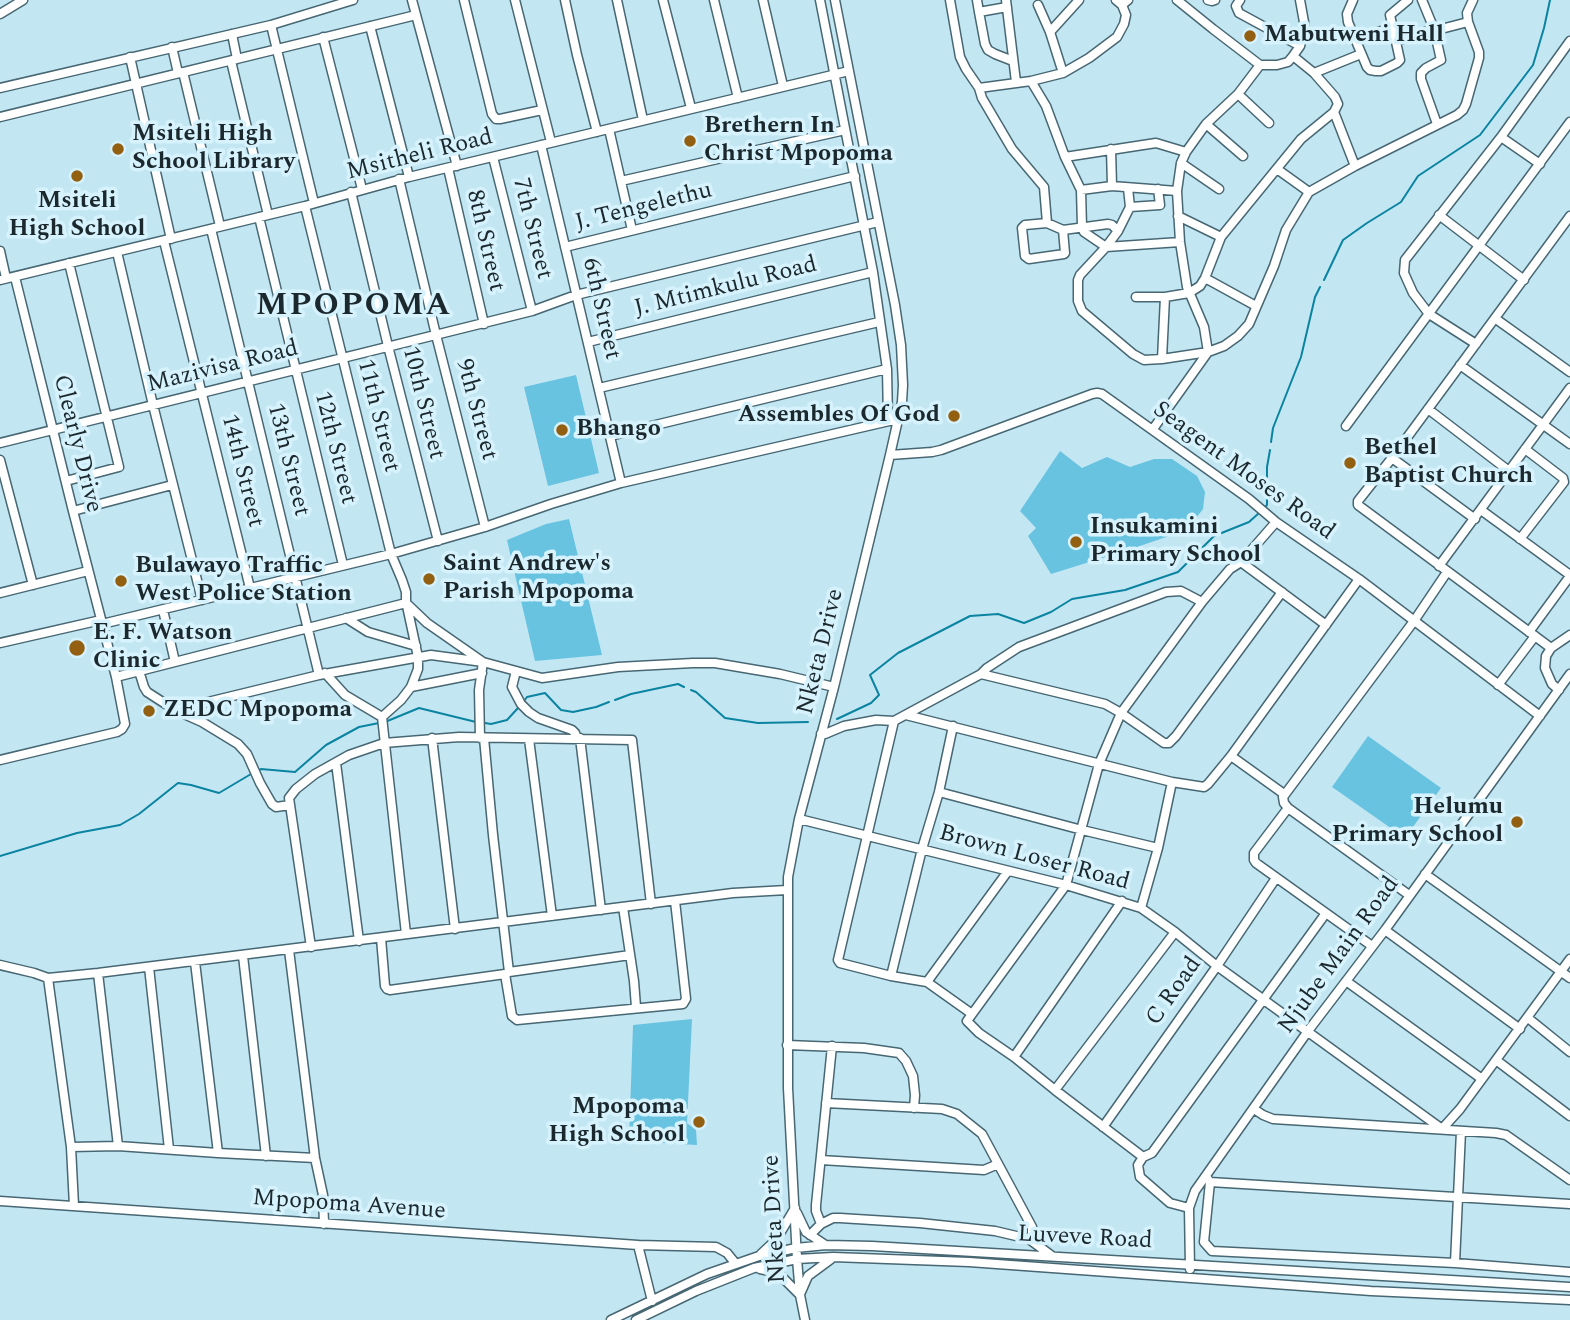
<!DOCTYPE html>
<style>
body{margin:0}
canvas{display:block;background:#c3e6f3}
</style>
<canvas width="1570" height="1320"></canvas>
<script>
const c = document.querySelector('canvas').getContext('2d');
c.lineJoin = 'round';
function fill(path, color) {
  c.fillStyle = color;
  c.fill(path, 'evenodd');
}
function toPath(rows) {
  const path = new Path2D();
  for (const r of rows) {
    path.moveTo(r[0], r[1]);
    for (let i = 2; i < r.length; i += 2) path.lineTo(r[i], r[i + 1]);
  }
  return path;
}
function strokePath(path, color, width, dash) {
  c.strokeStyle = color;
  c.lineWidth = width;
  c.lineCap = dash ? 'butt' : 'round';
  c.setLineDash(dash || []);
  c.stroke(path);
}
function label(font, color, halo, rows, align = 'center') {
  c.font = font + ' Spectral,serif';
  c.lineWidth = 7;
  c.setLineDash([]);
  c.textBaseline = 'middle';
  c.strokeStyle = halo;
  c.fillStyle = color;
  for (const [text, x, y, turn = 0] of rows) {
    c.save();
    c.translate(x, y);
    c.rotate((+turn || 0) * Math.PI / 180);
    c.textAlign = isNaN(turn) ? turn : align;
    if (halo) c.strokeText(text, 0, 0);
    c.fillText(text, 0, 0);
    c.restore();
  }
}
const green = toPath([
 [576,375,599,473,548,486,524,387],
 [1060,451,1082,468,1107,457,1130,467,1154,459,1172,459,1197,476,1205,492,1203,509,1193,522,1175,534,1131,549,1051,574,1028,536,1036,528,1020,511],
 [569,519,602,655,535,661,507,540,546,524],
 [1368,736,1441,788,1405,838,1332,787],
 [692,1019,687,1123,696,1130,697,1145,629,1141,633,1025]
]);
const stream = toPath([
 [1324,280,1343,240,1367,223,1401,202,1418,176,1480,135,1533,65,1544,28,1550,0],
 [1271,442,1273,428,1301,357,1315,297,1320,287],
 [1265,507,1267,505,1267,467,1270,450],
 [691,690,696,692,725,718,758,723,808,722],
 [615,700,631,694,678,684,684,687],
 [524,701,527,697,545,693,561,710,573,712,596,707,609,702],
 [837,719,871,703,879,695,870,675,898,653,970,616,998,614,1024,623,1051,612,1072,599,1125,590,1178,572,1214,536,1249,522,1259,513],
 [385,722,419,708,476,722],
 [485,723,491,724,507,720,518,708],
 [258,771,261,769,295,772,326,745,359,727,379,723],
 [0,856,77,833,120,825,139,814,178,783,191,785,219,793,251,774]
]);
const minor = toPath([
 [412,0,457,166],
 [464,0,492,114,496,119,500,119,542,110],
 [515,0,551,142],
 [565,0,577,55,597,132],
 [617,0,643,120],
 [663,0,691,108],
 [714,0,738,98],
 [763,0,783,86],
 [820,0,873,272,887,369,888,420],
 [950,0,960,57,966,69,979,88,1031,81,1063,73,1089,58,1117,37,1124,24,1126,15,1122,5],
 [977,0,979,12,1007,7],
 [1006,0,1016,82],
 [1116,0,1122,5,1128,0],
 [1177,0,1213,29,1260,65],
 [1208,0,1212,1,1215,0],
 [1240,0,1236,6,1239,13,1300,46],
 [1353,0,1347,14,1348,22,1367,67,1370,70,1376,71,1381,71,1397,63,1400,60,1390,15,1408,0],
 [1422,0,1434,29,1441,29,1468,22],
 [1038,5,1050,32,1063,73],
 [979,12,985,44,988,50,995,54,1013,61],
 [0,14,23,0],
 [271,25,314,203],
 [370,26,409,177],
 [1050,32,1079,0],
 [232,34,237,59],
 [323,37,362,189],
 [1355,40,1393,27],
 [1397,41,1434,29,1441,60,1426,68,1421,73,1421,79,1437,124],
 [172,47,178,73],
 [130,57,171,239],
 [231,61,268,215],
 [183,72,220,226],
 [1314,73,1361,54],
 [1031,81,1046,106,1065,157,1081,190,1112,186,1177,191],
 [0,88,271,25,353,0],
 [979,88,982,98,1012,149,1044,187,1047,223],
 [1238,94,1269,123],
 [1334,112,1355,166],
 [0,117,416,15],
 [1206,124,1243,156],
 [609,129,632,230],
 [1501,137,1540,164],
 [541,145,621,483],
 [1111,149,1112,186],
 [493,157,532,311],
 [1065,157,1156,143,1186,152],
 [1181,163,1219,189],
 [448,168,484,324],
 [1277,169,1309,192],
 [399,179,436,335,485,527],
 [621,181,845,130],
 [1128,188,1130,207,1118,231,1106,247,1080,275,1078,280,1078,301,1082,311,1133,354,1144,360,1162,359,1208,352,1224,346,1238,336,1249,324,1274,266,1286,230,1309,192,1355,166,1457,115,1463,110,1466,104,1479,58,1479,52,1468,22,1467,13,1473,0],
 [1081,190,1082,227,1084,232,1106,247,1180,242],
 [351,192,388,346,438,541],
 [1130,207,1160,205,1158,189],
 [1439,215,1524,280],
 [259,217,343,565],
 [1063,230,1065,253,1064,254,1029,259,1025,256,1022,228,1025,225,1047,223,1063,230,1108,224,1112,225,1118,231],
 [1221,237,1301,139,1334,112,1338,104,1335,97,1314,73,1293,56],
 [164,241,250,588],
 [565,247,855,176],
 [0,251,6,278],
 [117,252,153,405,202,600],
 [1205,278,1256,306],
 [0,280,305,206,409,177,849,71],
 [1136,297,1165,297,1189,293,1200,286,1205,278,1221,237,1178,216],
 [1496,319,1570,372],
 [588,342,873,272],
 [1476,344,1429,314,1413,293,1404,273,1405,260,1501,137,1570,41],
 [1162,359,1165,297],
 [1460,365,1570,444],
 [599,388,879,322],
 [1428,409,1509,471],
 [1346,426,1570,122],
 [1153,429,1208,352,1204,327,1187,287,1180,242,1177,191,1181,163,1186,152,1206,124,1238,94,1260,65,1277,65,1288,62,1293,56,1300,46,1303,35,1304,22,1300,0],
 [610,436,887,369],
 [0,443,532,311,576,295,878,222],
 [890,455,932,452,941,450,1092,394,1097,393,1102,394,1249,499,1276,522,1359,579,1540,716],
 [1392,458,1475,519],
 [0,460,33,585],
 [66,481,119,467,69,263],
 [1481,510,1570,575],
 [73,511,172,485],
 [1276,522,1241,562,1230,569,1202,602,1121,713,1099,764,1066,885,967,1021,979,1033,1014,1057,1055,1090,1143,1157,1152,1153,1326,913],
 [1520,539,1564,482,1563,478,1525,449],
 [1241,562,1326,625],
 [1439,566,1570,388],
 [0,593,88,571],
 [406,603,427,623,483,662,542,678,618,667,693,663,715,663,780,674,834,687],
 [163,610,175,662],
 [346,618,368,632,416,646],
 [102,624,391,554,485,527,551,504,621,483,898,419],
 [1529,632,1570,576],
 [0,643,101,620],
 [1551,648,1358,505,1358,501,1392,458,1570,216],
 [139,671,144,687,147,692,175,710,319,675,211,229],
 [516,671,512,687,521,704,529,712,538,718,572,730,575,733,577,738],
 [325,673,345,695,382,717],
 [981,674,1105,704,1121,713,1164,743,1169,743,1176,736,1282,592],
 [319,675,431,655,483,662,479,690,480,738],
 [116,677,406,603,406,592,402,580,391,554,305,206],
 [1498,685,1535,636],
 [411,687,482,673],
 [1559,690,1552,684,1545,668,1546,656,1551,648,1570,635],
 [175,710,202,722,238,744,247,754,260,783,272,804,276,807,290,805],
 [906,715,1172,782,1204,787,1208,784,1231,756,1359,579],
 [382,717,406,934],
 [382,717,401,700,411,687,418,669,418,657,407,606],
 [821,734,825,734,844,726,876,720,894,721],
 [432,738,455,929],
 [484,738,493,835,509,972],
 [580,738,601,910],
 [529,739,552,916],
 [1231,756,1284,794],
 [0,760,117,732,122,729,125,724,116,677,73,511,15,277],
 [336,763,359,941],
 [939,792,1082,830,1158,848],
 [1288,808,1254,853,1254,860,1256,863,1372,946],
 [799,819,1066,885,1141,908,1175,932,1217,966,1442,1129,1460,1109,1570,959],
 [1425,874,1570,978],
 [1409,895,1288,808,1284,803,1283,797,1414,621,1447,572],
 [623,907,634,981,636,1007],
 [1141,908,1158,848,1172,782],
 [1385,930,1520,1029],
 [381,938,385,986,387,989,390,990,505,974,512,1016,517,1020,683,1004,686,999,675,901],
 [311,947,289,798,296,789,315,774,349,755,384,743,459,737,632,740,651,904],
 [289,950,315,1158,323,1195,324,1224],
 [243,956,266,1156],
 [195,962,218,1153],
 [0,965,34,973,48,978,98,973,733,893,787,890],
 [149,967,169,1149],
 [98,973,118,1146],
 [506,974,509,972,630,955],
 [891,976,922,849,939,792,953,726],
 [48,978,71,1147,74,1206],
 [1346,981,1482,1079],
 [927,982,1008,871],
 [972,1014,927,982,891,976,840,963,838,960,894,721,981,674,987,668,1019,647,1166,592,1181,591,1202,602],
 [1528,1018,1570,1052],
 [787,1045,864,1048,899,1053,906,1061,913,1076,915,1095,914,1108],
 [1014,1057,1122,901],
 [1496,1060,1570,1116],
 [1055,1090,1175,932],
 [1254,1109,1263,1115,1273,1119,1496,1133,1506,1135,1570,1180],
 [1103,1127,1217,966,1276,878],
 [71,1147,118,1146,218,1153,315,1158],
 [1143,1157,1138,1165,1140,1177,1170,1203,1189,1208],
 [821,1160,984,1170,998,1164],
 [1207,1178,1210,1182,1570,1204],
 [1210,1182,1204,1242,1212,1251,1455,1263,1570,1272],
 [0,1201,638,1245,652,1301],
 [797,1213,806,1232,824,1244],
 [821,1224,816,1211,816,1205,832,1046],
 [810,1235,821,1224,833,1218,840,1218,920,1223,995,1231,1029,1239,1032,1234,1032,1227,982,1134,957,1114,942,1109,826,1103],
 [1029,1239,1052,1256],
 [638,1245,716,1247,727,1253,736,1264],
 [761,1254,776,1240,795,1208],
 [1455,1263,1461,1131],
 [760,1269,770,1271,781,1276,800,1295],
 [1190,1269,1189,1208,1195,1191,1308,1031,1385,930,1570,674],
 [801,1292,808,1276,831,1259],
 [611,1320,707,1274,736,1264,759,1256,796,1248,826,1245,872,1246,1570,1287],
 [636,1320,696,1291,754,1268,797,1259,833,1257,969,1262,1371,1291,1570,1300],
 [805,1320,800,1295,797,1259,788,1088,788,877,799,819,834,687,890,455,902,402,903,385,901,345,895,305,835,0]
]);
const markers = [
 [1250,36,7,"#936012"],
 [690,141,7,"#936012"],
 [118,149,7,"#936012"],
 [77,176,7,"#936012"],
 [954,416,7,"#936012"],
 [562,430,7,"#936012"],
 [1350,463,7,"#936012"],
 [1076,542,7,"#936012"],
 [429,579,7,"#936012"],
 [121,581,7,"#936012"],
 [77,648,9,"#936012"],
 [149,711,7,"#936012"],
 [1517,822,7,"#936012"],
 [699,1122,7,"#936012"]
];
const poiNames = [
 ["Mabutweni Hall",1264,36],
 ["Brethern In",704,127],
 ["Christ Mpopoma",704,155],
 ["Msiteli High",132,135],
 ["School Library",132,163],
 ["Msiteli",77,202,"center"],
 ["High School",77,230,"center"],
 ["Assembles Of God",940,416,"right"],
 ["Bhango",576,430],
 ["Bethel",1364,449],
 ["Baptist Church",1364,477],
 ["Insukamini",1090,528],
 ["Primary School",1090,556],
 ["Saint Andrew's",443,565],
 ["Parish Mpopoma",443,593],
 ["Bulawayo Traffic",135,567],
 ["West Police Station",135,595],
 ["E. F. Watson",93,634],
 ["Clinic",93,662],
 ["ZEDC Mpopoma",163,711],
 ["Helumu",1503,808,"right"],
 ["Primary School",1503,836,"right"],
 ["Mpopoma",685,1108,"right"],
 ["High School",685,1136,"right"]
];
const streetNames = [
 ["Msitheli Road",420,156,-14],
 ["J. Tengelethu",644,208,-14],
 ["7th Street",531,229,76],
 ["8th Street",484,241,77],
 ["J. Mtimkulu Road",726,288,-14],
 ["6th Street",600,309,77],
 ["Mazivisa Road",223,368,-14],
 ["10th Street",422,403,76],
 ["9th Street",475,410,75],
 ["11th Street",377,416,76],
 ["Clearly Drive",76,444,76],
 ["12th Street",334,448,76],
 ["13th Street",287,460,76],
 ["14th Street",241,471,76],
 ["Seagent Moses Road",1243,472,36],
 ["Nketa Drive",822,652,-76],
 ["Brown Loser Road",1034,859,15],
 ["Njube Main Road",1340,956,-54],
 ["C Road",1175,992,-55],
 ["Mpopoma Avenue",349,1206,4],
 ["Nketa Drive",776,1219,-93],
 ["Luveve Road",1085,1239,3]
];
const districtNames = [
 ["MPOPOMA",354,308]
];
fill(green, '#68c3e0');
strokePath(stream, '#0a84a0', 2);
strokePath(minor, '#476772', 11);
strokePath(minor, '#fff', 8);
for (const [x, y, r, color] of markers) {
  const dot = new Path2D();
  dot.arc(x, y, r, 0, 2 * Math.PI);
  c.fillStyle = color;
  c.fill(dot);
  strokePath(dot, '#d6f2fc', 2.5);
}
label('bold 24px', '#1b282d', '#d6f2fc', poiNames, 'left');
label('24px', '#1b282d', '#d6f2fc', streetNames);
c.letterSpacing = '2px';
label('bold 32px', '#1b282d', '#d6f2fc', districtNames);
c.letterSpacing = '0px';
</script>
